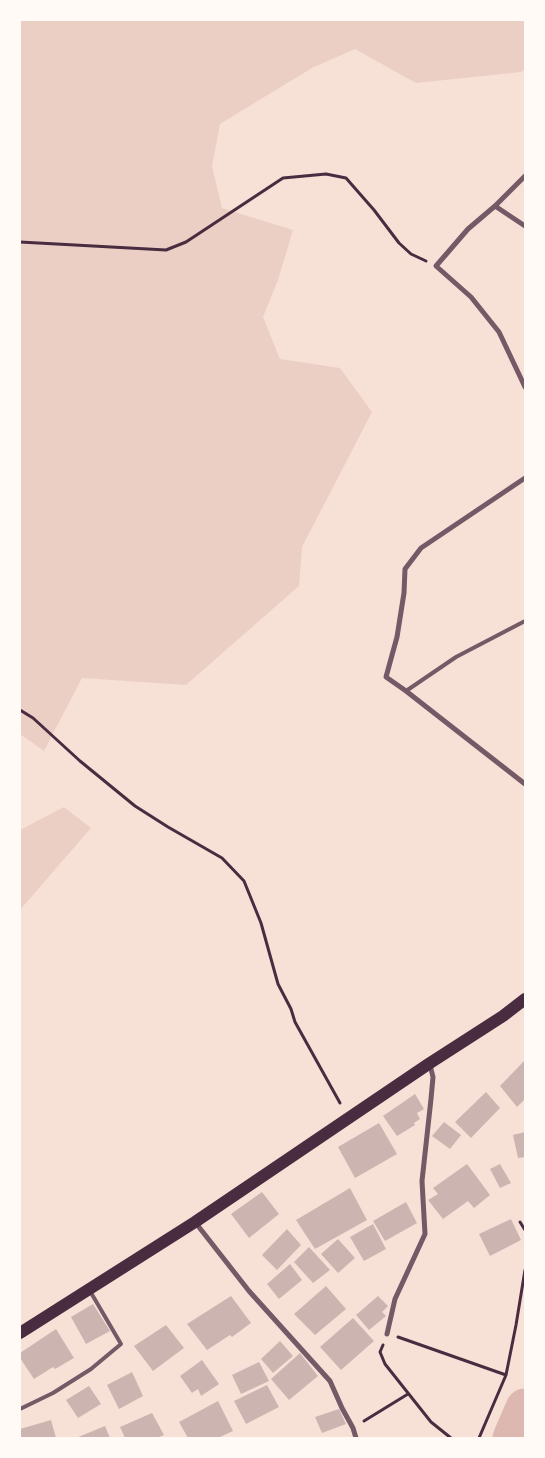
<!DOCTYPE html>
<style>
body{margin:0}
#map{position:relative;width:545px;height:1458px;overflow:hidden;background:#f7e1d7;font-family:Commissioner,sans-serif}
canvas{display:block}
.frame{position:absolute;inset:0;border:21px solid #fffaf5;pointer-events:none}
</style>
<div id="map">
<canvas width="545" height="1458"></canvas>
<div class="frame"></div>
</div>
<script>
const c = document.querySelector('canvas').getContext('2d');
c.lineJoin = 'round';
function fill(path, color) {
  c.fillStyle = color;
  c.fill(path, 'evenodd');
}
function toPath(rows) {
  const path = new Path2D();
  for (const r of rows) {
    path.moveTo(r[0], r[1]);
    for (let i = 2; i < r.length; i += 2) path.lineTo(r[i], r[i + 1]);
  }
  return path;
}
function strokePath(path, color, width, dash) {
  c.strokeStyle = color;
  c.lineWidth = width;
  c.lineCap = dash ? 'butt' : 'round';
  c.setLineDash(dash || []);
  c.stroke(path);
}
const green = toPath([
 [20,20,525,20,525,70,521,72,416,83,355,49,312,68,220,124,212,166,222,208,293,230,278,280,263,317,280,359,340,368,372,412,302,547,299,586,186,685,82,678,44,751,20,734],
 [64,807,91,828,20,910,20,830]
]);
const river = toPath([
 [512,1438,525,1408]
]);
const building = toPath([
 [525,1060,525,1099,517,1107,500,1086],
 [486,1092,500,1108,471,1138,455,1122],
 [415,1094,424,1109,417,1113,420,1119,414,1123,415,1125,397,1136,383,1116],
 [444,1122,461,1135,450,1149,432,1136],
 [379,1123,397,1154,355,1178,338,1147],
 [525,1132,525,1157,518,1158,513,1135],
 [467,1164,490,1195,474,1208,468,1201,443,1219,428,1200,438,1194,433,1188],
 [500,1164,511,1183,500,1188,490,1169],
 [350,1188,367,1220,315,1249,296,1220],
 [262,1192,279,1214,249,1238,231,1214],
 [406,1202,417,1223,385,1241,373,1221],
 [511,1219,521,1240,490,1256,479,1234],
 [373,1224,386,1249,364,1261,350,1237],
 [287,1229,301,1245,277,1270,262,1255],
 [338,1239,355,1258,338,1273,321,1254],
 [309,1247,330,1270,313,1283,294,1262],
 [290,1264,302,1280,279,1299,267,1284],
 [326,1286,346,1309,315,1335,294,1314],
 [231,1296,251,1323,232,1337,230,1335,207,1350,187,1324],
 [378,1296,388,1306,382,1312,386,1316,369,1330,356,1315],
 [93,1304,110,1331,86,1344,71,1317],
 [353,1318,374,1341,341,1370,320,1347],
 [166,1325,184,1348,153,1371,134,1346],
 [56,1329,74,1358,55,1369,53,1367,34,1379,20,1358,20,1353],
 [280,1341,293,1356,273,1373,261,1359],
 [300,1353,318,1376,289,1400,271,1379],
 [202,1360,219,1384,201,1396,198,1389,192,1393,180,1376],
 [259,1362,269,1381,241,1394,232,1375],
 [132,1372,143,1396,119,1409,107,1385],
 [267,1385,279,1407,246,1424,234,1401],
 [89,1386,101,1404,78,1418,66,1400],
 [218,1401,233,1431,218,1438,188,1438,179,1422],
 [339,1409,346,1424,322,1433,315,1417],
 [152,1413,164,1435,157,1438,125,1438,120,1427],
 [51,1420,56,1438,20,1438,20,1429],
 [105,1426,110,1438,76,1438]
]);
const path = toPath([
 [20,242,166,250,186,242,283,178,326,174,346,178,374,210,399,243,411,254,426,261],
 [20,710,33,718,80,761,135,806,168,827,222,858,244,881,261,923,278,984,291,1009,295,1022,340,1103],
 [520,1222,525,1230],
 [398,1337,506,1375],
 [383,1345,380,1352,385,1364,431,1422,451,1438],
 [364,1421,408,1394],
 [479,1438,506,1375,516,1325,525,1270]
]);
const service = toPath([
 [406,691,456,657,525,621],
 [20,1409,53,1393,91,1369,121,1344,90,1291]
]);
const minor = toPath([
 [525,176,495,206,468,229,436,266,471,297,499,332,525,387],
 [495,206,525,226],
 [525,478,421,548,405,569,404,593,397,637,386,677,406,691,525,784],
 [195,1222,249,1291,330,1381,342,1408,353,1428,356,1438],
 [387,1334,395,1299,425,1234,422,1181,431,1099,433,1077,430,1065]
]);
const primary = toPath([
 [20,1333,195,1222,430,1063,503,1016,525,999]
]);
fill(green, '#ebcfc5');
strokePath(river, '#dcb8b0', 39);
fill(building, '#ccb4b1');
strokePath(path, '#4a2c40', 3);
strokePath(service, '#755966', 4);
strokePath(minor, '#755966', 5);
strokePath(primary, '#4a2c40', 12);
</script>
